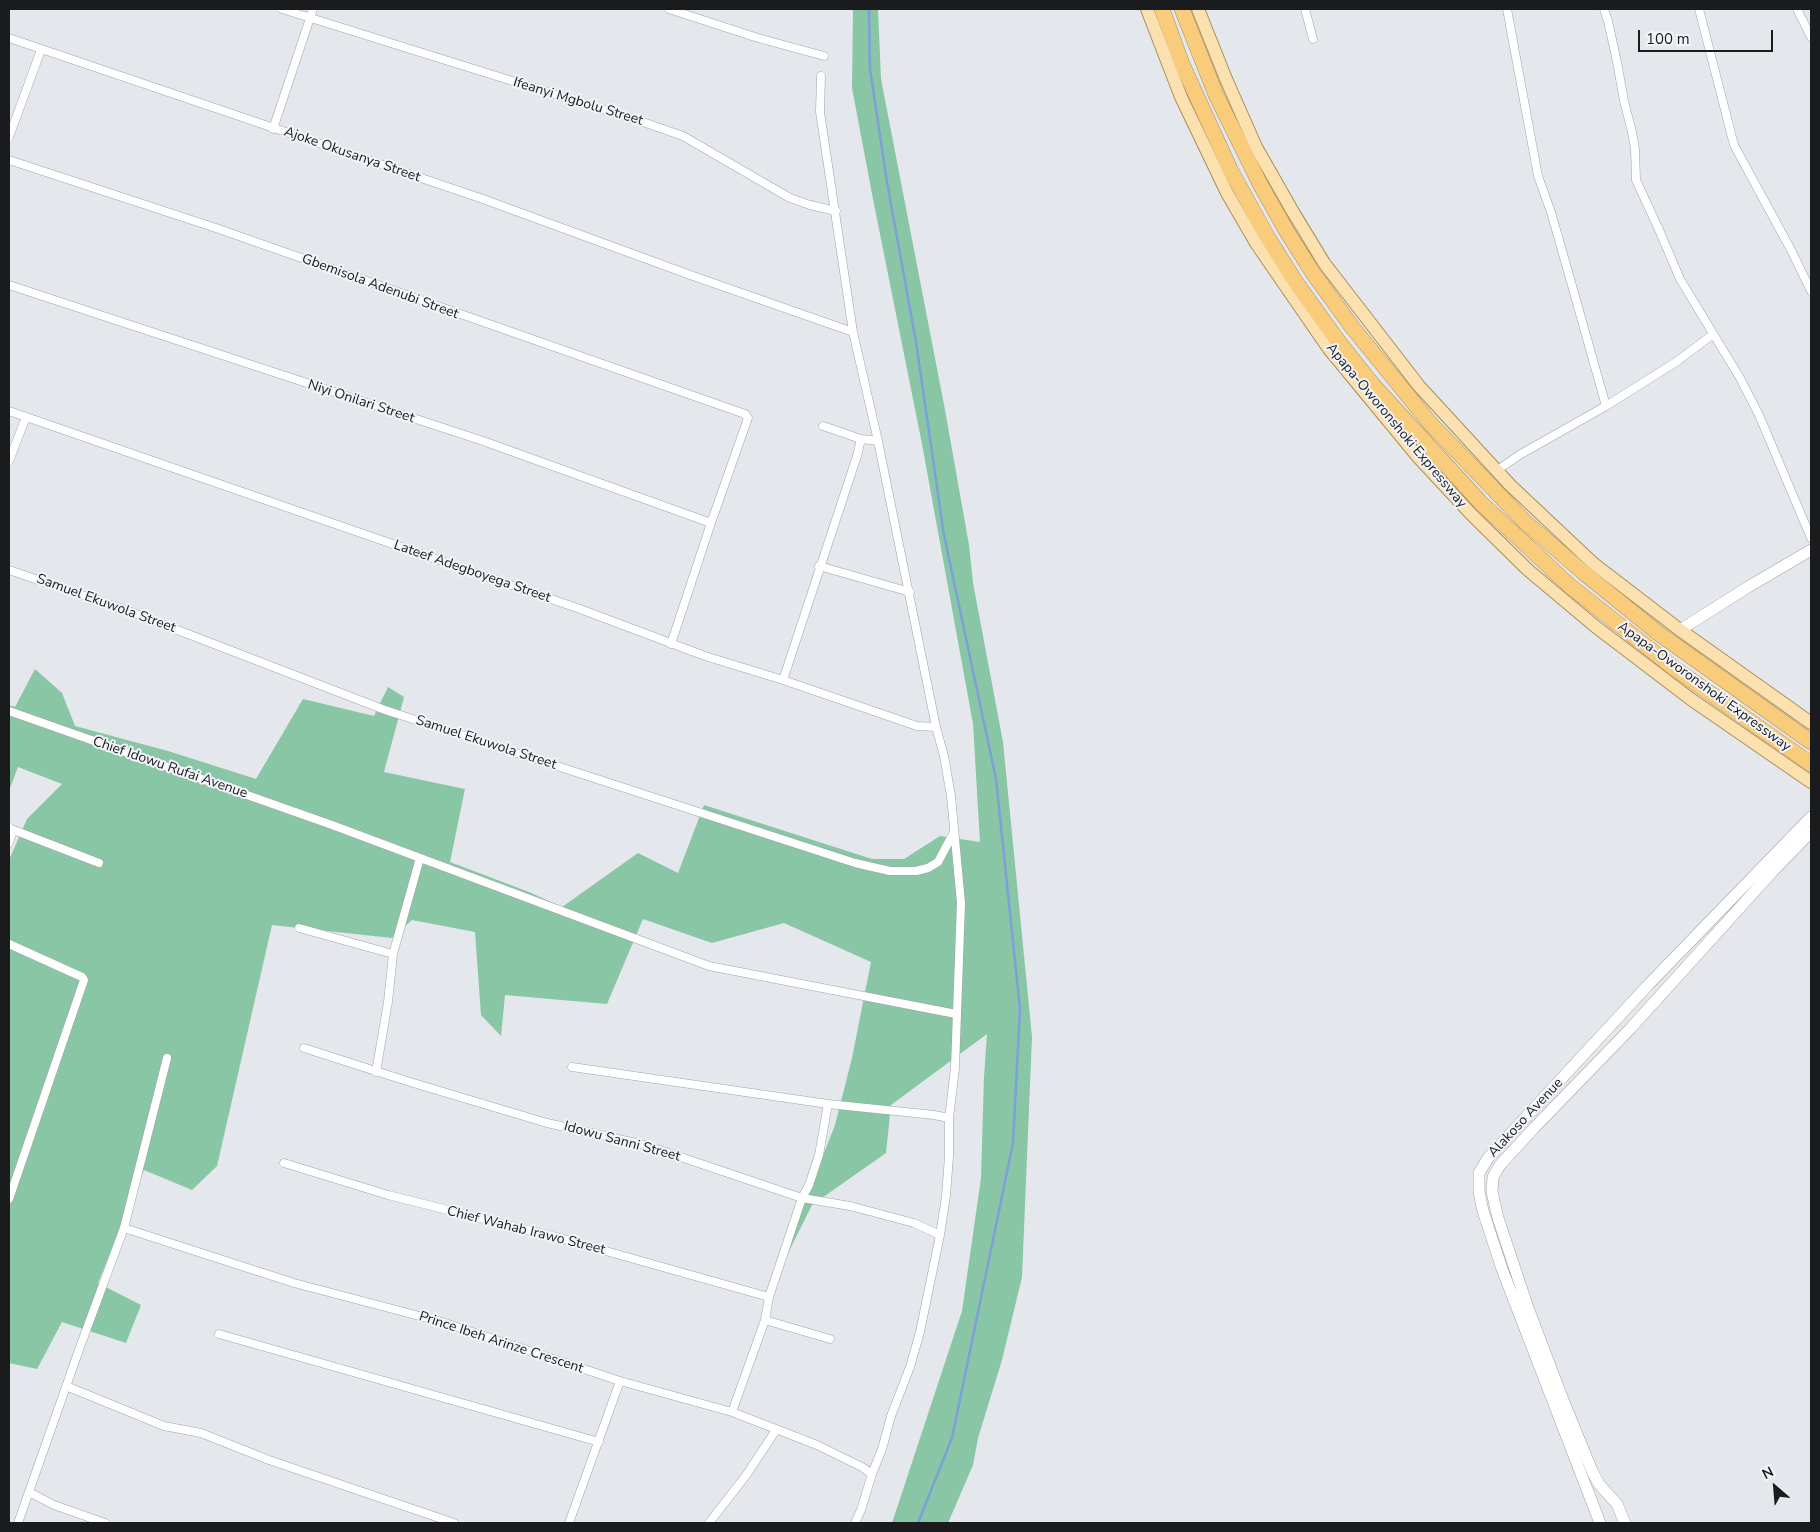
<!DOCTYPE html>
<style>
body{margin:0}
#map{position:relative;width:1820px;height:1532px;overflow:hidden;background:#e4e7ec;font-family:"Nunito Sans",sans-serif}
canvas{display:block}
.frame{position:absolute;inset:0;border:10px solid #1a1b1d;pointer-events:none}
.north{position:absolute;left:1750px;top:1462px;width:50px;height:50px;-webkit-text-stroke:4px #f2f4f9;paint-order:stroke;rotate:333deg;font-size:14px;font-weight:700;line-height:20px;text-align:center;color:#1a1b1d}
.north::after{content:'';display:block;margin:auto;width:18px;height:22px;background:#1a1b1d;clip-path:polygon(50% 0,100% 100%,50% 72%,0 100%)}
.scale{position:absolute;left:1638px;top:30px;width:135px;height:22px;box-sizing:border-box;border:2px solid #1a1b1d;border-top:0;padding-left:6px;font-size:15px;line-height:18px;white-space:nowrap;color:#1a1b1d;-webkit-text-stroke:4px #f2f4f9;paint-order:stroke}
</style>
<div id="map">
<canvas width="1820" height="1532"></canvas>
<div class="frame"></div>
<div class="north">N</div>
<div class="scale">100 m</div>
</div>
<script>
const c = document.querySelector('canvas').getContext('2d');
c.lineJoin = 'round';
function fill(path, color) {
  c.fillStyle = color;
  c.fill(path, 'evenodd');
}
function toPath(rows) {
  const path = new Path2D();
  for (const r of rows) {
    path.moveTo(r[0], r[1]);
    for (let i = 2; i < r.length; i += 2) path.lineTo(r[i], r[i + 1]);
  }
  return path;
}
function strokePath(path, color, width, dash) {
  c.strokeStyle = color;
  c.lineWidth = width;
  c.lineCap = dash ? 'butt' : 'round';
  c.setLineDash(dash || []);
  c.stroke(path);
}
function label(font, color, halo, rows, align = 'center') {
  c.font = font + ' "Nunito Sans",sans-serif';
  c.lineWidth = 4;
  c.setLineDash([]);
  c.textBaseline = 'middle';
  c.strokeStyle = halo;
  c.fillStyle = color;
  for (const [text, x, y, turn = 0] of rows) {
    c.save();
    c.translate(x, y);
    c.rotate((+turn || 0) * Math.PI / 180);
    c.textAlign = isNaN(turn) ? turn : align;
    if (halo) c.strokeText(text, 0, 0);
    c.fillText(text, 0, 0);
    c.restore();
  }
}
const green = toPath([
 [853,9,878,9,881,79,945,410,969,545,973,583,1003,742,1032,1037,1022,1277,1002,1360,978,1438,973,1465,948,1523,892,1523,962,1311,981,1178,984,1077,987,1034,891,1105,886,1153,812,1205,774,1281,835,1125,852,1058,871,962,784,923,712,943,643,919,607,1004,505,995,501,1036,481,1015,475,932,412,920,392,938,272,925,217,1166,192,1190,144,1170,98,1283,141,1305,126,1343,62,1322,37,1369,9,1363,9,860,27,819,62,784,18,767,9,791,9,705,15,707,35,669,62,693,75,726,168,751,256,779,303,699,374,716,388,687,404,697,384,772,465,789,450,862,529,892,562,907,638,853,678,873,704,805,872,859,904,859,940,836,980,842,973,724,922,444,872,194,852,88]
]);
const stream = toPath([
 [869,9,870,69,887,182,916,342,944,535,996,779,1020,1009,1013,1143,952,1438,918,1523]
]);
const street = toPath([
 [282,9,637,120,683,136,790,198,810,205,836,211],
 [669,9,758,38,824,56],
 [1305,9,1313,39],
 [1507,9,1538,176,1551,212,1571,282,1606,406],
 [1604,9,1608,21,1617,62,1624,101,1632,132,1635,149,1636,180,1660,232,1680,279,1740,378,1759,415,1811,538],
 [1699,9,1734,145,1791,250,1811,291],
 [1797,9,1811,37],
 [9,38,483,199,693,276,853,332],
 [821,76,820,112,853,332,878,441,936,727,944,756,951,796,961,903,955,1068,949,1118,949,1156,946,1196,940,1235,920,1332,910,1367,891,1416,882,1449,872,1474,861,1510,855,1523],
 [273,129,313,9],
 [9,137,41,50],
 [9,160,216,228,745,414,748,418,711,523,671,644],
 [9,285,483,441,711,523],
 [9,411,580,609,705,656,783,680,917,726,936,727],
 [823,426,861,439],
 [9,461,26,417],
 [1496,471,1521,454,1606,406,1676,362,1712,335],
 [819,566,910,592],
 [9,570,123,609,385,710,855,863,890,871,916,871,928,868,938,862,954,832],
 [783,680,857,456,861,439,878,441],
 [9,711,332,825,709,966,956,1014],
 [11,829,99,863],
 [9,843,12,833,9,827],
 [299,928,393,954],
 [9,944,82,977,84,980,9,1199],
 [304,1048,410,1082,547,1123,645,1145,802,1198,850,1206,914,1223,940,1235],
 [572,1067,828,1104,934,1115,949,1118],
 [376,1072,388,1002,393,954,420,858],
 [284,1163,388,1195,556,1237,769,1297],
 [124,1228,294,1283,442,1322,620,1381,732,1412,817,1445,862,1467,872,1474],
 [765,1320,830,1339],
 [219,1334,599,1442],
 [66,1386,164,1426,201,1433,269,1460,454,1523],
 [732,1412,765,1320,769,1297,802,1198,809,1185,819,1155,828,1104],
 [29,1492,54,1505,105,1523],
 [18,1523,80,1347,124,1228,167,1058],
 [569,1523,620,1381],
 [709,1523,747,1474,776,1430]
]);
const secondary = toPath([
 [1680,630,1748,587,1811,550],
 [1600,1523,1502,1269,1483,1211,1479,1192,1479,1173,1488,1158,1649,984,1811,817],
 [1625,1523,1617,1504,1599,1484,1593,1473,1563,1400,1528,1308,1498,1218,1492,1192,1493,1177,1500,1165,1535,1127,1630,1029,1773,871,1811,832]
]);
const primary = toPath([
 [1147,9,1181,97,1227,193,1256,243,1329,349,1418,457,1471,514,1528,570,1596,627,1692,700,1811,782],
 [1198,9,1226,79,1256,147,1293,212,1324,263,1419,386,1510,485,1594,564,1680,630,1811,723]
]);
const highway = toPath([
 [1162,9,1182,64,1231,171,1268,238,1297,284,1338,341,1373,385,1480,502,1570,586,1674,668,1811,764],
 [1182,9,1216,95,1260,184,1287,232,1313,273,1352,327,1430,423,1525,522,1584,573,1658,633,1811,742]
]);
const streetNames = [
 ["Ifeanyi Mgbolu Street",578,102,17],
 ["Ajoke Okusanya Street",352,155,19],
 ["Gbemisola Adenubi Street",380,287,20],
 ["Niyi Onilari Street",361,402,18],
 ["Apapa-Oworonshoki Expressway",1396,426,50],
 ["Lateef Adegboyega Street",472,572,19],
 ["Samuel Ekuwola Street",106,604,20],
 ["Apapa-Oworonshoki Expressway",1704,687,36],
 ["Samuel Ekuwola Street",486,743,18],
 ["Chief Idowu Rufai Avenue",170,768,19],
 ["Alakoso Avenue",1526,1118,-47],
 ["Idowu Sanni Street",622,1142,15],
 ["Chief Wahab Irawo Street",526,1231,14],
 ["Prince Ibeh Arinze Crescent",501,1343,18]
];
fill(green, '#88c6a5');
strokePath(stream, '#7da0d8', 2.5);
strokePath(street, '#a0a3a7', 9);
strokePath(secondary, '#a0a3a7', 12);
strokePath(primary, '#ab8e5a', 14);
strokePath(highway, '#ab8e5a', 16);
strokePath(street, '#fff', 8);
strokePath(secondary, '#fff', 11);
strokePath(primary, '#fbe0b0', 12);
strokePath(highway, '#f9cc7b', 15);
label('14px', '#1a1b1d', '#f2f4f9', streetNames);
</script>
